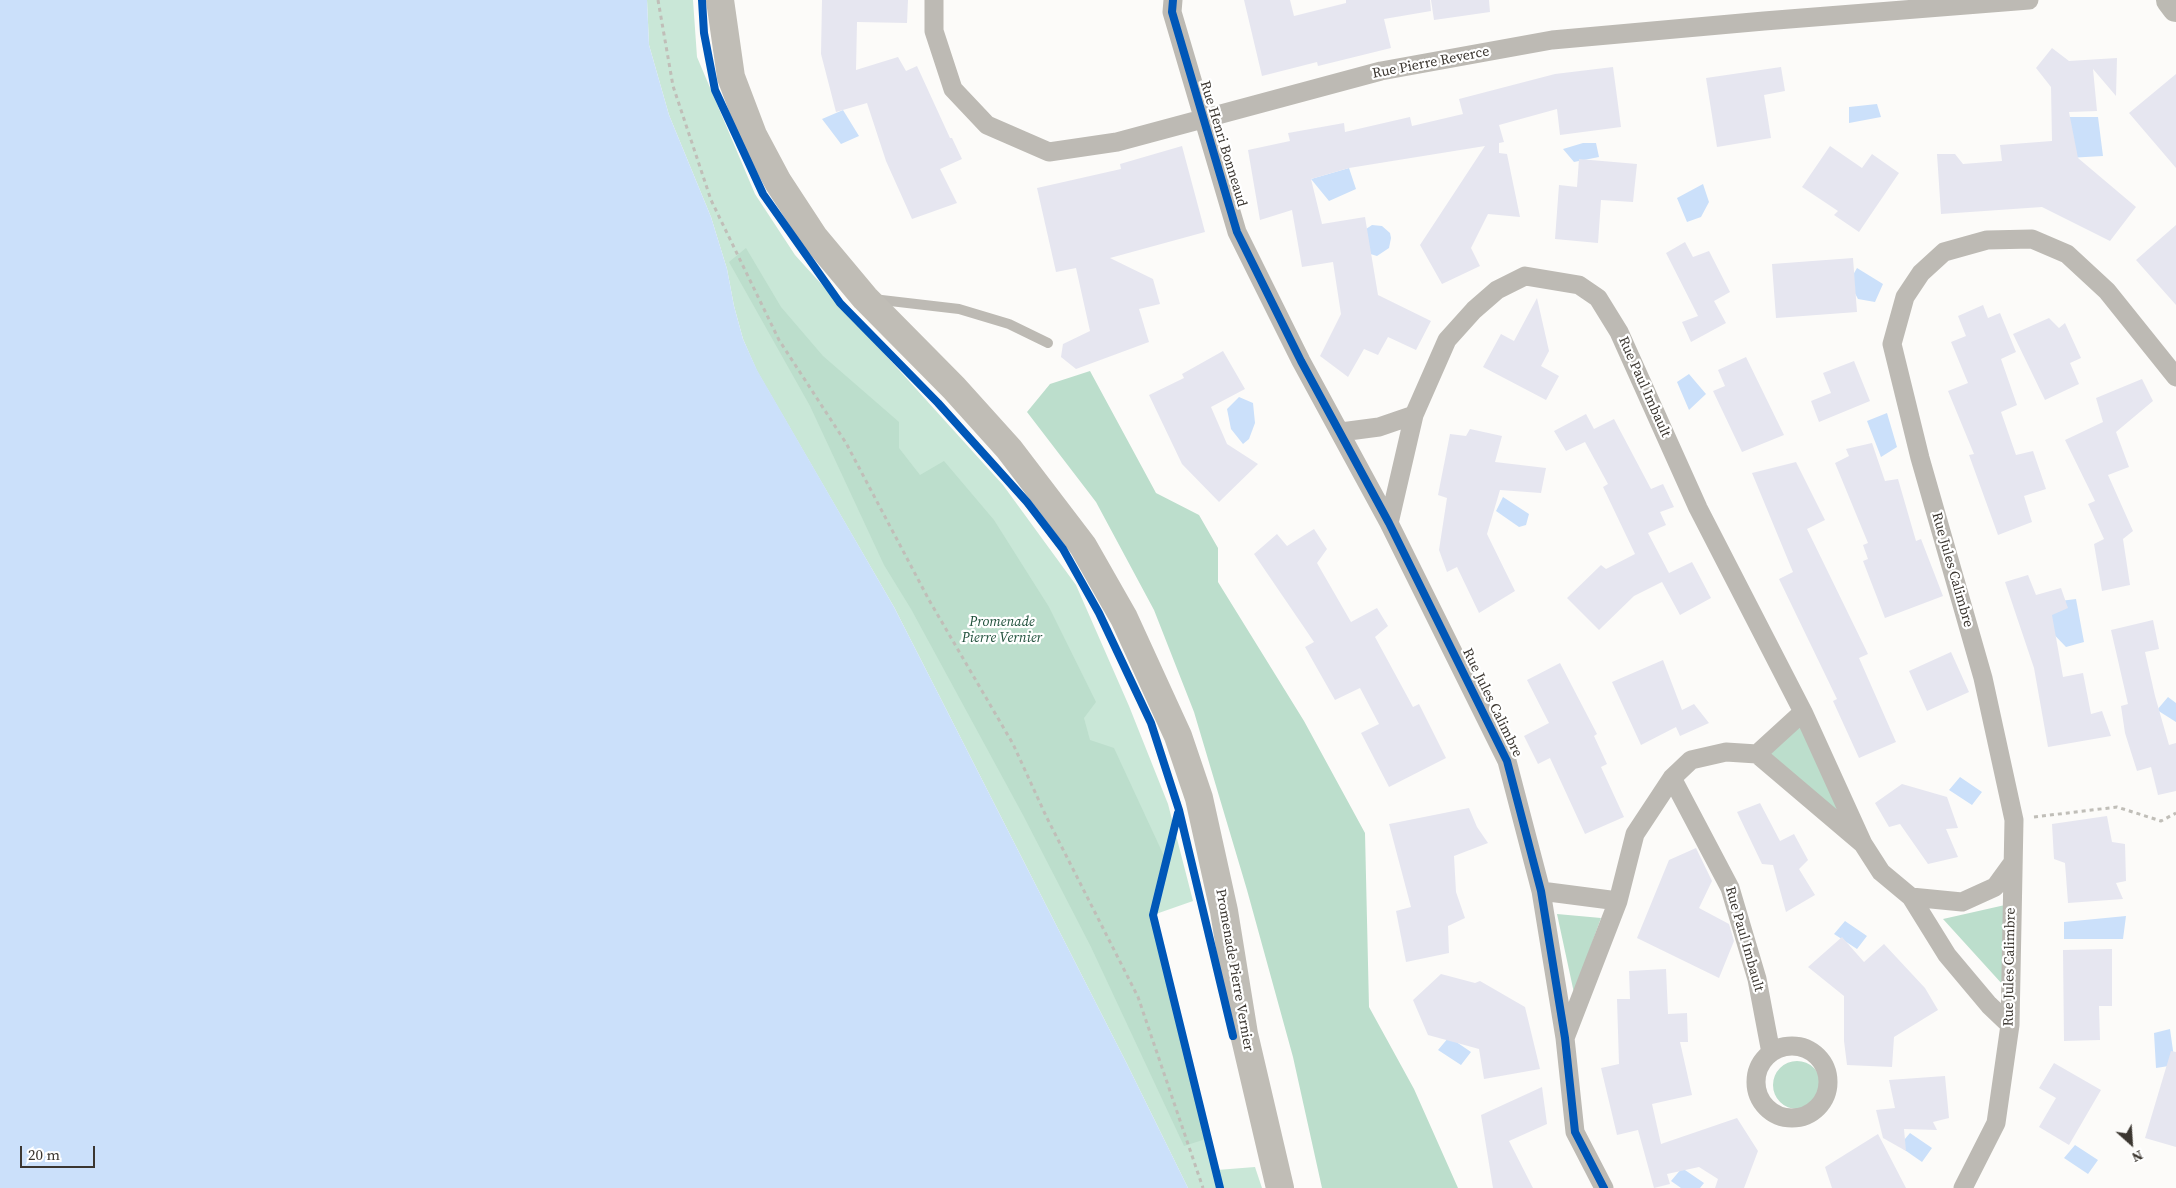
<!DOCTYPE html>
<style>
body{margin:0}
#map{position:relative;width:2176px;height:1188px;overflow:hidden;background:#fcfbf9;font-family:"Source Serif 4",serif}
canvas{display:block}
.north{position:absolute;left:2106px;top:1118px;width:50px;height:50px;-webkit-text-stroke:4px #fff;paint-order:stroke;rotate:154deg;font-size:14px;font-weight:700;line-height:20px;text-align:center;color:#3b3630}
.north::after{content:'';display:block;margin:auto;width:18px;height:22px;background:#3b3630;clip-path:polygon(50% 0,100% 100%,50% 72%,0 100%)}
.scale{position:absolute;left:20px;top:1146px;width:75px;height:22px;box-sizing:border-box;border:2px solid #3b3630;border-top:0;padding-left:6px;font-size:15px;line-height:18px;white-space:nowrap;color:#3b3630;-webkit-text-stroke:4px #fff;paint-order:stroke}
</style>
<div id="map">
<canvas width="2176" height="1188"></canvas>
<div class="north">N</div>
<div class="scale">20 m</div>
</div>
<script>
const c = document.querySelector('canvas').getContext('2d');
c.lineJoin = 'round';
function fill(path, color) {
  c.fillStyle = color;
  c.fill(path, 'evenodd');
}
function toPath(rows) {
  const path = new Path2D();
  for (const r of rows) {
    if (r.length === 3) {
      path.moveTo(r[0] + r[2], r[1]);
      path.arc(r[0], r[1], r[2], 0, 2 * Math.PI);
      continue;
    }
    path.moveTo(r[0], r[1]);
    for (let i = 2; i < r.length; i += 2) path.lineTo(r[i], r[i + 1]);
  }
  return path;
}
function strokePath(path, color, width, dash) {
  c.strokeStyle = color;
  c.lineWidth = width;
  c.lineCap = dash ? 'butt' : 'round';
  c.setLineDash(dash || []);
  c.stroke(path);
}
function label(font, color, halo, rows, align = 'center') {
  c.font = font + ' "Source Serif 4",serif';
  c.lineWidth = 4.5;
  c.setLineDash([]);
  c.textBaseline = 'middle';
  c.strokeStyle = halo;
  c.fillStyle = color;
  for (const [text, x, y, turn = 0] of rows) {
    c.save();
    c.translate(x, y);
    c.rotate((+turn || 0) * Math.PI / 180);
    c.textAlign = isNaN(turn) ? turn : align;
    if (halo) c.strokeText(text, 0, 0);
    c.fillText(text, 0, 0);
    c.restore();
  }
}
const green = toPath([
 [647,0,693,0,697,57,755,194,795,255,1003,485,1076,585,1129,706,1168,804,1193,901,1153,915,1217,1170,1255,1167,1262,1188,1188,1188,1126,1062,894,607,757,371,743,339,734,306,727,269,711,217,669,115,649,45]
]);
const forest = toPath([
 [746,248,781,307,823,356,899,422,899,448,920,475,944,461,994,520,1049,607,1096,702,1084,718,1090,740,1114,748,1164,856,1149,913,1164,958,1209,1138,1184,1146,1091,947,1023,815,911,609,884,565,810,406,729,262],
 [1090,371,1156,493,1199,515,1218,548,1218,582,1304,721,1365,833,1369,1007,1414,1089,1458,1188,1322,1188,1293,1057,1247,890,1194,712,1154,610,1096,502,1027,412,1050,384],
 [1806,720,1853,830,1765,755],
 [2005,905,2003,985,1943,919],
 [1557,914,1601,918,1574,993],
 [1797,1085,24]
]);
const water = toPath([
 [0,0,647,0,649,45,669,115,711,217,727,269,734,306,743,339,757,370,894,607,1126,1062,1188,1188,0,1188],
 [1877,104,1881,117,1849,123,1849,107],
 [843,110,859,136,841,144,822,119],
 [2065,117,2098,117,2103,156,2068,158],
 [1583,143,1596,143,1599,157,1574,162,1563,149],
 [1349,168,1356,189,1329,201,1311,179],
 [1703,184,1709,202,1701,217,1687,222,1677,198],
 [1372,225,1382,226,1390,233,1391,238,1389,248,1377,256,1367,253,1363,231],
 [1857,268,1883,284,1875,302,1858,299,1849,282],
 [1689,374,1706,394,1689,410,1677,382],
 [1239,397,1253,403,1255,423,1249,439,1243,444,1231,429,1227,409],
 [1887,413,1897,447,1881,457,1867,421],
 [1503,497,1529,514,1526,525,1519,527,1496,511],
 [2076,599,2084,642,2066,647,2042,622,2052,602],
 [2168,697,2176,703,2176,722,2157,710],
 [1960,777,1982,792,1972,805,1949,790],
 [2126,916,2123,939,2064,939,2064,922],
 [1845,921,1867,936,1857,949,1834,934],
 [2170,1029,2175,1065,2156,1068,2154,1033],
 [1449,1037,1471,1052,1461,1065,1438,1050],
 [1910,1133,1932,1148,1922,1162,1899,1146],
 [2075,1145,2098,1160,2088,1174,2064,1158],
 [1682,1168,1704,1183,1700,1188,1681,1188,1671,1181]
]);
const building = toPath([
 [822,0,908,0,907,23,857,22,856,70,898,57,906,71,917,66,950,138,952,138,962,159,940,169,957,203,912,219,886,161,867,103,836,112,821,54],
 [1244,0,1290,0,1294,16,1346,3,1346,0,1430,0,1431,11,1384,19,1391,48,1318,66,1317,62,1262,76],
 [1431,0,1489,0,1490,12,1434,20],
 [2052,48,2069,61,2117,58,2116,96,2093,69,2097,111,2069,112,2078,158,2136,207,2110,241,2042,207,1941,214,1937,154,1955,154,1963,164,2002,161,2000,145,2052,141,2051,87,2036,68],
 [1613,67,1621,127,1560,135,1557,109,1499,125,1504,142,1499,143,1499,153,1507,154,1520,217,1488,214,1471,248,1480,266,1442,284,1420,245,1485,146,1349,168,1311,179,1322,224,1365,217,1378,295,1431,321,1416,350,1388,337,1378,355,1364,349,1348,377,1320,356,1341,314,1333,262,1302,267,1292,210,1260,220,1248,150,1290,141,1288,133,1344,123,1345,132,1410,117,1412,126,1463,114,1459,99,1555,74],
 [1781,67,1785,91,1764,95,1771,138,1717,147,1706,78],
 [2176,74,2176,168,2129,113],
 [1182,146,1205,232,1110,258,1153,279,1160,304,1139,309,1149,342,1076,369,1061,357,1063,344,1090,331,1076,268,1056,272,1037,188,1121,169,1120,164],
 [1830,146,1862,168,1872,154,1899,173,1859,232,1834,215,1838,211,1802,187],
 [1579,159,1637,164,1633,202,1601,200,1598,243,1555,239,1559,185,1577,187],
 [2176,225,2176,305,2136,260],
 [1685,242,1693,257,1709,251,1730,292,1714,301,1726,323,1691,342,1682,322,1698,316,1666,253],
 [1853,258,1857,312,1776,318,1772,264],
 [1537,298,1549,351,1541,366,1559,376,1546,400,1483,367,1501,334,1514,341],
 [1983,305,1988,318,2000,313,2016,352,2001,359,2017,405,2001,412,2016,455,2033,451,2046,489,2024,496,2032,522,1998,535,1969,455,1974,454,1948,391,1968,383,1951,342,1966,336,1958,316],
 [2049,318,2059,328,2065,323,2081,358,2070,363,2079,384,2045,400,2013,334],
 [1223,351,1245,389,1211,407,1227,444,1258,464,1219,502,1182,464,1149,395,1184,378,1182,374],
 [1746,357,1784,435,1742,452,1713,391,1725,386,1718,370],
 [1854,361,1870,401,1819,422,1811,401,1831,393,1823,373],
 [2142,379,2153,401,2116,432,2129,467,2108,475,2133,531,2123,539,2130,585,2102,591,2094,544,2104,539,2088,504,2095,501,2065,440,2103,422,2096,398],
 [1586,414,1594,429,1614,419,1651,489,1663,484,1674,507,1660,512,1666,525,1648,533,1669,573,1692,562,1711,598,1680,615,1662,582,1634,596,1599,630,1567,598,1601,565,1606,569,1635,554,1603,487,1608,484,1585,442,1566,451,1554,431],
 [1470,429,1502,436,1495,462,1546,468,1541,493,1500,490,1487,534,1515,591,1479,613,1457,567,1447,572,1439,550,1447,498,1438,495,1450,434,1466,436],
 [1872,443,1885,481,1898,479,1916,541,1921,539,1943,596,1885,618,1863,561,1868,559,1863,545,1868,543,1835,463,1849,456,1846,449],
 [1796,462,1825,520,1807,529,1868,654,1859,658,1896,742,1859,758,1833,701,1837,699,1779,579,1793,572,1752,473],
 [1314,529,1327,549,1317,563,1351,622,1377,608,1388,626,1375,637,1413,707,1419,704,1446,758,1389,787,1361,733,1379,724,1360,688,1335,700,1305,647,1314,642,1254,554,1277,534,1287,546],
 [2028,575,2036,595,2061,588,2068,608,2052,615,2063,677,2083,673,2091,714,2102,711,2111,736,2048,747,2034,668,2005,582],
 [2153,620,2159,649,2145,652,2155,696,2169,745,2176,743,2176,791,2158,795,2151,767,2137,771,2125,733,2121,706,2128,704,2111,630],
 [1951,652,1969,692,1927,711,1909,671],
 [1663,660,1682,710,1694,704,1709,723,1680,736,1676,727,1641,745,1612,682],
 [1560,663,1597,734,1594,736,1607,764,1601,767,1624,817,1585,834,1550,758,1538,764,1524,736,1549,723,1527,680],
 [1902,784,1947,797,1958,828,1946,829,1958,857,1928,864,1900,824,1889,827,1875,803],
 [1760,803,1780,841,1794,834,1808,860,1799,869,1815,895,1786,912,1773,865,1762,864,1737,812],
 [1469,808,1477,827,1488,843,1454,856,1456,892,1465,918,1448,926,1449,953,1406,962,1396,911,1411,907,1389,824],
 [2107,816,2112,842,2125,844,2126,881,2116,883,2123,899,2068,903,2065,863,2054,859,2052,824],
 [1696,848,1712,881,1699,908,1729,924,1734,941,1719,978,1637,938,1669,860],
 [1842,937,1864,962,1884,944,1925,988,1938,1010,1894,1037,1892,1067,1847,1065,1844,1041,1844,996,1808,967],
 [2112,949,2112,1006,2099,1006,2100,1040,2064,1041,2063,950],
 [1666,969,1668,1014,1687,1013,1688,1042,1680,1042,1692,1095,1652,1104,1661,1144,1737,1118,1758,1151,1744,1188,1715,1188,1718,1179,1699,1167,1667,1174,1670,1184,1654,1188,1638,1130,1617,1135,1601,1068,1619,1064,1617,999,1630,999,1629,971],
 [1441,974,1475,983,1480,981,1525,1007,1540,1069,1484,1079,1479,1049,1428,1035,1413,1000],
 [2171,1051,2176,1052,2176,1147,2145,1138],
 [2054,1063,2101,1090,2069,1145,2039,1127,2056,1098,2039,1088],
 [1945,1076,1949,1118,1933,1122,1937,1130,1904,1129,1906,1151,1883,1138,1876,1110,1895,1108,1889,1080],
 [1542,1087,1547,1124,1509,1141,1533,1188,1493,1188,1481,1115],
 [1878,1134,1906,1188,1832,1188,1825,1167]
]);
const path = toPath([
 [658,0,673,86,711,200,779,340,846,443,929,600,1013,744,1046,816,1138,997,1203,1188],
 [2034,817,2117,807,2161,821,2176,813]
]);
const lane = toPath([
 [873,299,959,309,1009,324,1048,343]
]);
const street = toPath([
 [934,0,934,31,953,89,987,125,1049,152,1117,142,1381,71,1552,40,1764,21,2029,0],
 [1173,0,1172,12,1237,232,1301,361,1389,523,1507,761,1541,891,1565,1038,1575,1132,1604,1188],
 [1341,432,1379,427,1414,415],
 [1389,523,1414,415,1447,340,1474,310,1497,290,1525,276,1579,285,1598,298,1619,332,1698,508,1803,712,1863,844],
 [1757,754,1803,712],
 [1672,778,1730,888,1757,979,1771,1053],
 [1541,891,1618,901,1635,834,1672,778,1691,760,1726,752,1757,754,1863,844,1881,872,1911,897,1947,955,1989,1005,2010,1025],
 [1911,897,1962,902,1995,887,2011,865],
 [1565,1038,1618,901],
 [1792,1082,36],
 [1963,1188,1996,1123,2010,1025,2014,820,1983,678,1920,458,1892,344,1905,297,1921,273,1944,252,1987,240,2032,239,2067,254,2107,291,2176,377]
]);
const secondary = toPath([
 [2170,0,2176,8]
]);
const primary = toPath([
 [720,0,731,77,753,135,778,182,814,237,865,298,954,388,1009,449,1083,546,1124,618,1178,736,1199,798,1224,911,1244,1034,1280,1188]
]);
const cycleway = toPath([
 [702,0,704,33,715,90,763,194,840,303,938,403,1027,502,1063,549,1099,613,1151,723,1179,810,1233,1036],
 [1173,0,1172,12,1237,232,1301,361,1389,523,1507,761,1541,891,1565,1038,1575,1132,1604,1188],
 [1178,813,1153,915,1220,1188]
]);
const streetNames = [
 ["Rue Pierre Reverce",1431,63,-11],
 ["Rue Henri Bonneaud",1223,144,73],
 ["Rue Paul Imbault",1644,387,66],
 ["Rue Jules Calimbre",1952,570,74],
 ["Rue Jules Calimbre",1492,703,64],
 ["Rue Paul Imbault",1744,939,74],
 ["Rue Jules Calimbre",2010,967,-89],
 ["Promenade Pierre Vernier",1234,970,80]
];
const parkNames = [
 ["Promenade",1002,622],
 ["Pierre Vernier",1002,638]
];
fill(green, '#c9e7d7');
fill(forest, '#bcdecc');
fill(water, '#cbe0fa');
fill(building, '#e6e6f0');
strokePath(path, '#c0beb8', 3, [4, 4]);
strokePath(lane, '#bdbab4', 10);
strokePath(street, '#bdbab4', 19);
strokePath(secondary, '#bcbab3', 28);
strokePath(primary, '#c0bdb6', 28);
strokePath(cycleway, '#0057b8', 8);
label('14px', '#3b3630', '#fff', streetNames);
label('italic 14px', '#1e4f3a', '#fff', parkNames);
</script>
